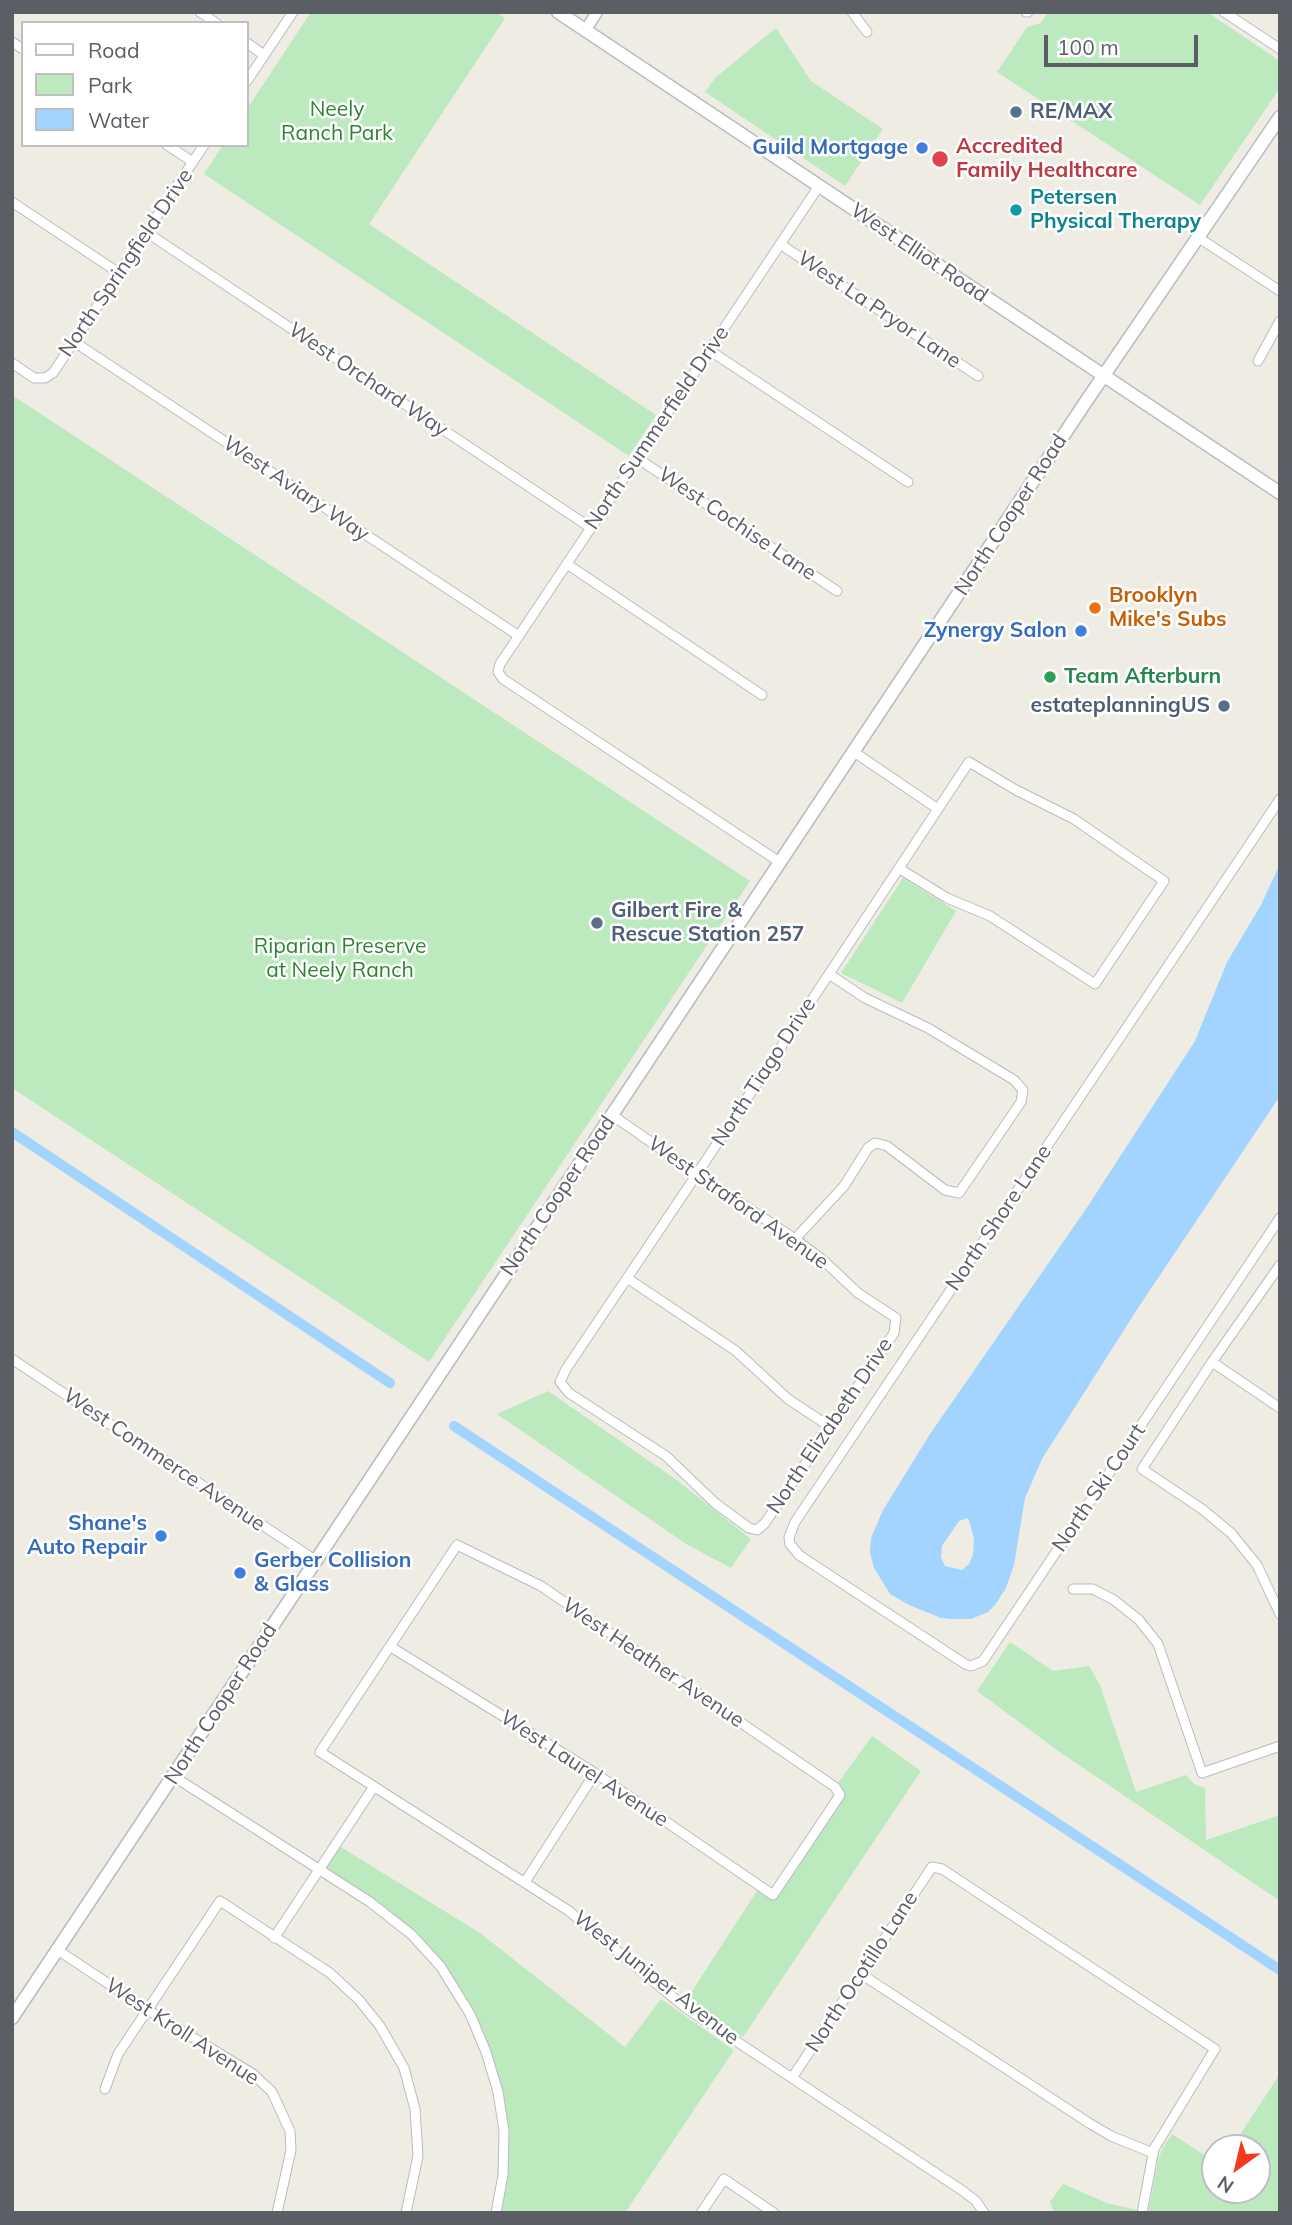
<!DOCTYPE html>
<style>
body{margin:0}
#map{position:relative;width:1292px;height:2225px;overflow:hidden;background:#efede3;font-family:Mulish,sans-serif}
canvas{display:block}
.frame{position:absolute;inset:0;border:14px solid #5b5f65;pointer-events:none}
.legend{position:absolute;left:21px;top:21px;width:228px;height:126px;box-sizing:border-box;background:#fff;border:2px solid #bdbfc1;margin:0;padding:9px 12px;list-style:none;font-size:21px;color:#5b5f65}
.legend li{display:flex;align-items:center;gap:14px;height:35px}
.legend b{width:35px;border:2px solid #bdbfc1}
.north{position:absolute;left:1201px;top:2134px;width:70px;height:70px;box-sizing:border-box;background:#fff;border:2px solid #bdbfc1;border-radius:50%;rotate:214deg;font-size:19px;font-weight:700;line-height:28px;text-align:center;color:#5b5f65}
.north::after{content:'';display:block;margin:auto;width:24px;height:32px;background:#f73720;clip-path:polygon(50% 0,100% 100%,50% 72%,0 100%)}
.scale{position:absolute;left:1044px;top:35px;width:154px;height:32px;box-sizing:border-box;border:4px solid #5b5f65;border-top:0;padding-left:9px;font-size:21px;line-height:24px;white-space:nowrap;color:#5b5f65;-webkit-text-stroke:5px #fff;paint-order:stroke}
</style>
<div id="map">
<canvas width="1292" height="2225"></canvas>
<div class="frame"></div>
<ul class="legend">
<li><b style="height:9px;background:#fff"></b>Road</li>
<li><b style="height:19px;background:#bde9be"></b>Park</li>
<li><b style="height:19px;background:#a3d4ff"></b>Water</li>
</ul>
<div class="north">N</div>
<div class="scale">100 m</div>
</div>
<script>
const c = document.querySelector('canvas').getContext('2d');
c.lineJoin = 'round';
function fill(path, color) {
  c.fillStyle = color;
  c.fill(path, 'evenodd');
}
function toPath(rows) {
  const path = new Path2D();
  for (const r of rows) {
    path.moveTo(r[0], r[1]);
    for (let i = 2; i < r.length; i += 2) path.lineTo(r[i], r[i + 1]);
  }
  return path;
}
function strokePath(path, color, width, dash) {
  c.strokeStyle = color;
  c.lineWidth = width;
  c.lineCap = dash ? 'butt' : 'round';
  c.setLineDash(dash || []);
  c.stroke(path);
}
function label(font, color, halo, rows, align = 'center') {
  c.font = font + ' Mulish,sans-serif';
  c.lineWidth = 5;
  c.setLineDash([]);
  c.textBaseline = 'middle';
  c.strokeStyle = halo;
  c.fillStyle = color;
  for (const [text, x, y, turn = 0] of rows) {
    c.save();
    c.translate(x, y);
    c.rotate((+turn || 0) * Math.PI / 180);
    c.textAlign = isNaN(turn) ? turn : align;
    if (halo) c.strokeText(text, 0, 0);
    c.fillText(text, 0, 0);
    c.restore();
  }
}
const green = toPath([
 [311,12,495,12,505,18,369,224,656,415,629,456,204,174,223,145,247,145,247,109],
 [1048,12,1207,12,1280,61,1280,88,1200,205,997,72,1027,27,1041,23],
 [776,28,811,81,883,129,845,186,705,92,716,77],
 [12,395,750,881,429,1362,12,1088],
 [903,878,956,911,902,1003,841,973],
 [548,1391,678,1481,751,1539,731,1568,686,1544,497,1414],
 [1010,1642,1053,1671,1089,1666,1100,1685,1136,1792,1186,1775,1194,1784,1205,1788,1206,1840,1280,1815,1280,1901,1061,1753,977,1691],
 [872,1736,921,1771,743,2037,687,1999,760,1886,773,1895,840,1795,835,1787],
 [336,1844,480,1933,625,2047,661,1999,734,2050,625,2213,496,2213,504,2131,486,2052,443,1969,412,1935,319,1871],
 [1280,2074,1280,2213,1148,2213,1158,2161,1162,2149,1172,2134,1215,2162,1215,2190,1257,2190,1257,2148,1231,2148],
 [1063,2184,1107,2203,1142,2211,1142,2213,1054,2213,1050,2202]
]);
const water = toPath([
 [1280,864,1280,1096,1138,1308,1042,1459,1025,1498,1014,1565,1006,1588,995,1605,988,1612,971,1619,952,1619,941,1618,909,1605,890,1594,874,1568,870,1553,871,1538,883,1510,930,1434,1086,1209,1195,1041,1227,962,1261,905],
 [968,1518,974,1538,973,1555,969,1564,962,1570,945,1566,941,1557,942,1546,959,1521]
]);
const canal = toPath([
 [12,1132,390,1383],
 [454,1426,1280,1970]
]);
const minor = toPath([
 [200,12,216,23],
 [852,12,867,32],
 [1026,12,1028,12],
 [1224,12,1280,49],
 [12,42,23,49],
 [247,43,264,55],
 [247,81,293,12],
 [167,145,193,162],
 [12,202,119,273],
 [146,232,591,528],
 [1199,238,1280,291],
 [780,244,978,376],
 [73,341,519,636],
 [709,350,908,482],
 [1258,361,1280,321],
 [12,363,34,378,45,378,53,373,204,145],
 [637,458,837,591],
 [567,564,762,695],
 [854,752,938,809],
 [1280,799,795,1522,789,1537,790,1544,799,1555,965,1664,971,1666,983,1661,1280,1218],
 [781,863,503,679,498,672,500,664,819,186],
 [612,1115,697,1174,795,1239,824,1261,858,1293,896,1318,894,1333,765,1523,757,1530,749,1528,715,1503,666,1456,569,1393,560,1382,566,1369,697,1174,969,762,1016,790,1074,819,1164,881,1095,984,990,916,947,898,900,869],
 [795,1239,844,1186,868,1148,875,1143,887,1146,945,1190,959,1193,1021,1102,1023,1090,1014,1080,928,1028,865,998,829,974],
 [1280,1265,1212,1362,1142,1469,1202,1509,1231,1533,1257,1565,1280,1614],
 [627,1278,736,1351,788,1399,829,1426],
 [12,1359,315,1560],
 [1212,1362,1280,1408],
 [1073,1589,1093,1589,1114,1600,1139,1620,1158,1644,1202,1773,1280,1746],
 [391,1647,595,1773,773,1895,840,1795,835,1787,541,1586,457,1545,320,1752,569,1911,686,2008,963,2191,976,2201,984,2213],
 [173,1776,370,1902,412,1935,441,1967,470,2014,486,2052,498,2092,504,2131,503,2175,496,2213],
 [525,1882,595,1773],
 [274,1938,373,1788],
 [56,1949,148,2010,253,2074,272,2092,290,2131,291,2150,277,2213],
 [861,1974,1089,2123,1111,2136,1153,2153],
 [792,2078,932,1867,942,1869,1215,2049,1154,2149,1142,2213],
 [105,2089,118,2054,220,1901,330,1973,359,2000,380,2026,404,2068,415,2109,418,2156,406,2213],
 [701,2213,724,2179,774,2213]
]);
const tertiary = toPath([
 [585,31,597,12]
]);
const secondary = toPath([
 [558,12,1280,493],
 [12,2018,1087,400,1280,117]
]);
const markers = [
 [1016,112,7,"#5c6f8a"],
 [922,148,7,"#3f7fe0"],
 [940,159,9,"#e0444e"],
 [1016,210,7,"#0f9aa8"],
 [1095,608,7,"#e8710a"],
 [1081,631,7,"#3f7fe0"],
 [1050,677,7,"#2e9e5b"],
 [1224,706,7,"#5c6f8a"],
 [597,923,7,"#5c6f8a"],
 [161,1536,7,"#3f7fe0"],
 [240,1573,7,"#3f7fe0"]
];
const parkNames = [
 ["Neely",337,110],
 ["Ranch Park",337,134],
 ["Riparian Preserve",340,947],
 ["at Neely Ranch",340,971]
];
const serviceNames = [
 ["RE/MAX",1030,112],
 ["estateplanningUS",1210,706,"right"],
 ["Gilbert Fire &",611,911],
 ["Rescue Station 257",611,935]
];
const healthNames = [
 ["Accredited",956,147],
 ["Family Healthcare",956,171]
];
const shopNames = [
 ["Guild Mortgage",908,148],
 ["Zynergy Salon",1067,631],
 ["Shane's",147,1524],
 ["Auto Repair",147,1548],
 ["Gerber Collision",254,1561,"left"],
 ["& Glass",254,1585,"left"]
];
const cultureNames = [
 ["Petersen",1030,198],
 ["Physical Therapy",1030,222]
];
const streetNames = [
 ["West Elliot Road",919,253,34],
 ["North Springfield Drive",126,263,-56],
 ["West La Pryor Lane",879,310,34],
 ["West Orchard Way",368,380,34],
 ["North Summerfield Drive",657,428,-56],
 ["West Aviary Way",296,489,34],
 ["North Cooper Road",1011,515,-57],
 ["West Cochise Lane",737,524,34],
 ["North Tiago Drive",764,1072,-57],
 ["North Cooper Road",558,1196,-56],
 ["West Straford Avenue",738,1203,35],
 ["North Shore Lane",999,1218,-56],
 ["North Elizabeth Drive",830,1426,-56],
 ["West Commerce Avenue",164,1460,34],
 ["North Ski Court",1099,1488,-56],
 ["West Heather Avenue",653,1663,34],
 ["North Cooper Road",221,1704,-57],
 ["West Laurel Avenue",584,1769,33],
 ["North Ocotillo Lane",862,1972,-57],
 ["West Juniper Avenue",656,1978,38],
 ["West Kroll Avenue",182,2032,33]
];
const foodNames = [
 ["Brooklyn",1109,596],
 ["Mike's Subs",1109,620]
];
const leisureNames = [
 ["Team Afterburn",1064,677]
];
fill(green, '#bde9be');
fill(water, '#a3d4ff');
strokePath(canal, '#a3d4ff', 10);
strokePath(minor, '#b8bbc0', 11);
strokePath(tertiary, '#b8bbc0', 13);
strokePath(secondary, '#b8bcc2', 15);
strokePath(minor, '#fff', 9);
strokePath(tertiary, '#fff', 10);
strokePath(secondary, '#fff', 12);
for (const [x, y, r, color] of markers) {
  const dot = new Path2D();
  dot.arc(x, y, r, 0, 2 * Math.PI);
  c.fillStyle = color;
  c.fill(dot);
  strokePath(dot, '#fff', 2.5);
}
label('21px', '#2d8233', '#fff', parkNames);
label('bold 21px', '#4e5e75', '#fff', serviceNames, 'left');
label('bold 21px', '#be3a42', '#fff', healthNames, 'left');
label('bold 21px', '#366cbe', '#fff', shopNames, 'right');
label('bold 21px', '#0d838f', '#fff', cultureNames, 'left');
label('21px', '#5b5f65', '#fff', streetNames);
label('bold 21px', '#c56008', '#fff', foodNames, 'left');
label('bold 21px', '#27864d', '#fff', leisureNames, 'left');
</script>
